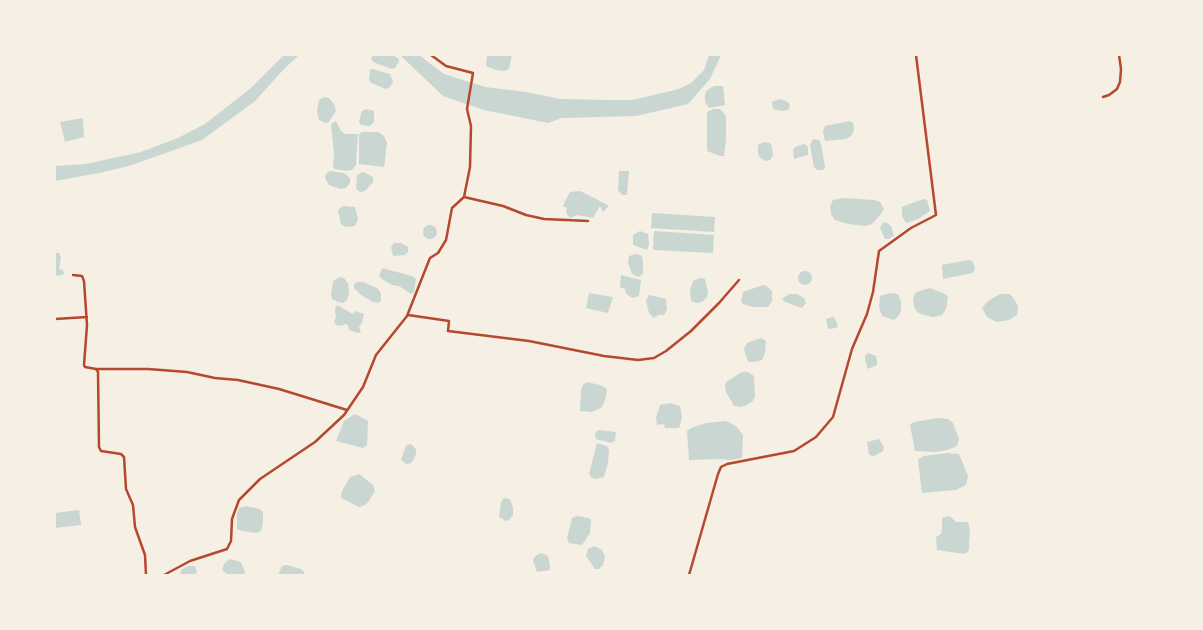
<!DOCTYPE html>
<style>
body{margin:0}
#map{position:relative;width:1203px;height:630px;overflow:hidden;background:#f6efe4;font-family:"DejaVu Sans",sans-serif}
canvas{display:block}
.frame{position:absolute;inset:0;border:56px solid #f6efe4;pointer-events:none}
</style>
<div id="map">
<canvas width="1203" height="630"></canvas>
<div class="frame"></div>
</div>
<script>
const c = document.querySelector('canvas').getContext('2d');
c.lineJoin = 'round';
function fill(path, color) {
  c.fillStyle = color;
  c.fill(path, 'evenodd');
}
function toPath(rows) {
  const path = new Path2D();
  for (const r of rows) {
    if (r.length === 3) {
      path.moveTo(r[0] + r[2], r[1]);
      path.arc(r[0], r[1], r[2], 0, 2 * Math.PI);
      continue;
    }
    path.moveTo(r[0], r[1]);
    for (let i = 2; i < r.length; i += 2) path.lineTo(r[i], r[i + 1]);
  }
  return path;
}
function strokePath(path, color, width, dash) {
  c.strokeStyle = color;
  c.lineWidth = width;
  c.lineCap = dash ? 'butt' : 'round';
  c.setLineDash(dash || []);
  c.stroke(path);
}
const water = toPath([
 [284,55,299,55,284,69,255,101,202,140,129,166,99,173,55,181,55,166,86,164,141,152,178,138,205,124,251,88],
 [372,55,392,55,399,59,399,61,395,68,392,69,373,62,371,59],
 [400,55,419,55,444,74,485,87,526,92,560,99,609,100,633,100,679,89,691,83,704,70,709,55,721,55,710,79,688,104,636,116,562,118,548,123,484,110,443,96],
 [487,55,512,55,509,69,504,71,496,70,486,66],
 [372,69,390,74,393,82,390,87,386,89,371,83,369,80,370,70],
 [714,86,723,86,725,105,709,108,705,102,705,95,706,91],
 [324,97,329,98,334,104,336,111,329,122,326,123,319,120,317,111,319,100],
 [780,99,788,102,790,106,788,110,782,111,773,109,772,102],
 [366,109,374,111,374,122,370,126,361,125,359,121,362,111],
 [713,109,720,109,726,116,726,139,724,156,720,156,707,151,707,112],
 [83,118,84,137,65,142,60,122],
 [336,121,341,131,345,134,358,134,356,165,352,170,346,171,334,169,333,166,334,154,331,124],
 [850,121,853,123,854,130,851,136,846,139,825,141,823,132,825,126],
 [362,132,378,132,384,136,387,143,384,167,359,164,359,134],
 [813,139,819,140,821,144,825,167,823,170,817,170,814,167,810,145],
 [764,142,770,143,772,147,773,155,770,160,766,161,760,158,758,153,758,145],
 [804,144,808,147,808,155,794,159,793,150,795,147],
 [330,171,344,173,350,178,350,183,346,188,340,189,329,185,325,178,326,174],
 [619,171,629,171,627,195,622,195,618,190],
 [363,172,373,177,373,182,365,191,360,192,356,189,357,175],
 [580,191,598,200,609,206,603,212,600,206,593,218,577,215,570,218,566,213,567,208,563,206,565,201,570,192],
 [844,198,874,200,880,202,884,209,881,214,872,224,866,226,848,224,835,220,831,214,830,206,833,200],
 [924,199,927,200,930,211,918,219,906,223,902,216,902,207,912,203],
 [344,206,355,207,358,219,355,226,345,227,341,224,338,211,340,208],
 [652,213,715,217,714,232,651,228],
 [884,222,887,223,891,226,894,236,888,239,885,239,881,230,880,227],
 [430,232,7],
 [640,231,648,234,649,245,647,250,633,245,633,235],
 [654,231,714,235,713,253,653,250],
 [394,243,401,243,408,247,408,252,405,255,393,256,391,247],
 [55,253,59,253,61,258,59,269,63,270,64,273,63,275,55,276],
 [636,254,642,256,643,262,643,274,638,277,632,274,628,263,629,256],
 [968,260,972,261,975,267,973,273,943,279,942,265],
 [382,268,412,276,416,279,414,292,411,294,399,286,392,285,382,279,379,276],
 [805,278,7],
 [621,275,641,280,639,296,633,298,626,294,625,289,620,287],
 [340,277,344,278,348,283,349,294,347,300,343,303,338,302,332,299,331,295,333,281],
 [700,278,705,279,708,291,707,297,702,302,696,303,691,301,690,290,693,281],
 [357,282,363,282,377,288,381,293,381,301,378,303,373,302,361,295,354,288,354,284],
 [763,285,767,286,772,291,772,301,768,307,753,307,743,304,741,301,743,292],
 [930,288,945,294,948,297,946,309,942,315,933,317,924,315,917,312,914,306,913,298,916,292],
 [589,293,613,297,608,313,586,308],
 [890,293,898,294,901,301,901,310,899,315,894,320,882,316,879,307,880,296],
 [789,294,797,294,804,298,806,303,802,308,785,302,782,299],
 [1000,294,1010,294,1014,299,1018,306,1017,315,1009,320,997,322,987,317,982,308,988,301],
 [649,295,666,299,667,309,664,315,658,315,654,318,649,313,646,301],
 [337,305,353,314,355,311,364,314,362,323,359,327,361,332,358,333,349,330,348,325,344,324,343,326,336,325,334,321,336,318,335,309],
 [833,317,835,319,838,326,836,328,828,329,826,319],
 [761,338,766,341,765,353,762,360,755,362,748,362,744,349,747,343],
 [868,353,876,356,877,361,877,365,868,369,865,360,865,356],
 [742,372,748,372,754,376,755,396,753,401,747,405,741,407,734,406,726,392,725,386,726,382],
 [587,382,600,385,606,388,607,391,604,403,601,408,592,412,580,411,581,390,583,385],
 [670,403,680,406,682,418,679,428,665,428,664,424,657,425,656,418,660,405],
 [355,414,368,421,367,445,363,448,336,441,344,421],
 [938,418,948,419,953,423,959,439,957,446,947,450,936,452,915,451,910,425,914,422],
 [726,421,736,426,743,435,742,458,730,460,720,459,689,460,687,431,691,428,706,423],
 [598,430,616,432,615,441,611,443,596,439,595,433],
 [879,439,884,447,883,451,874,456,869,455,867,442],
 [597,443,607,446,609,450,608,463,604,477,597,479,592,478,589,474],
 [411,444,416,449,416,454,414,459,411,463,406,464,401,460,405,448,407,445],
 [947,453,959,454,968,476,966,485,956,490,922,493,918,459,924,456],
 [359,474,373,485,375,491,369,501,365,505,359,507,341,498,342,491,350,477],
 [504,498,510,499,513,508,513,515,509,520,506,521,499,517,501,502],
 [246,506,259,509,263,512,263,523,261,531,256,533,242,531,237,529,237,513,239,508],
 [79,510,81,525,55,528,55,513],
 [577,516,589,518,591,520,590,533,582,545,569,543,567,538,572,518],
 [950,516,956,522,968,522,970,530,969,543,969,550,965,554,937,550,936,537,941,534,942,528,942,518],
 [595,546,602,550,605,557,603,565,599,569,595,569,586,556,588,549],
 [541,553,548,556,550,566,550,570,537,572,533,560,535,556],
 [230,559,241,562,245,572,243,575,228,575,222,570,224,564],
 [287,565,301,569,304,572,305,575,278,575,282,566],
 [188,566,195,566,197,572,194,575,180,575,181,570]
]);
const minor = toPath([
 [1103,97,1109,95,1117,89,1120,82,1121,69,1119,55],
 [464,197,503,206,526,215,544,219,588,221],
 [73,275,82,276,84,281,87,325,84,365,85,367,96,369,98,372,99,447,101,451,121,454,124,457,126,489,133,505,135,527,145,555,146,575],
 [408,315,449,321,448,331,529,341,604,356,638,360,654,358,666,351,691,331,719,303,739,280],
 [55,319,87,317],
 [96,369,148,369,187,372,215,378,238,380,279,389,347,410],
 [164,575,190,561,227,549,231,541,232,519,239,500,260,479,315,442,344,415,363,387,376,355,407,316,426,268,430,258,438,253,446,240,452,208,464,197,470,167,471,126,467,109,473,73,446,66,431,55],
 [689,575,718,474,721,467,727,464,794,451,816,437,833,417,852,349,867,314,873,292,879,251,911,228,936,215,916,55]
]);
fill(water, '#c9d6d2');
strokePath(minor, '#b5482f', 2.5);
</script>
